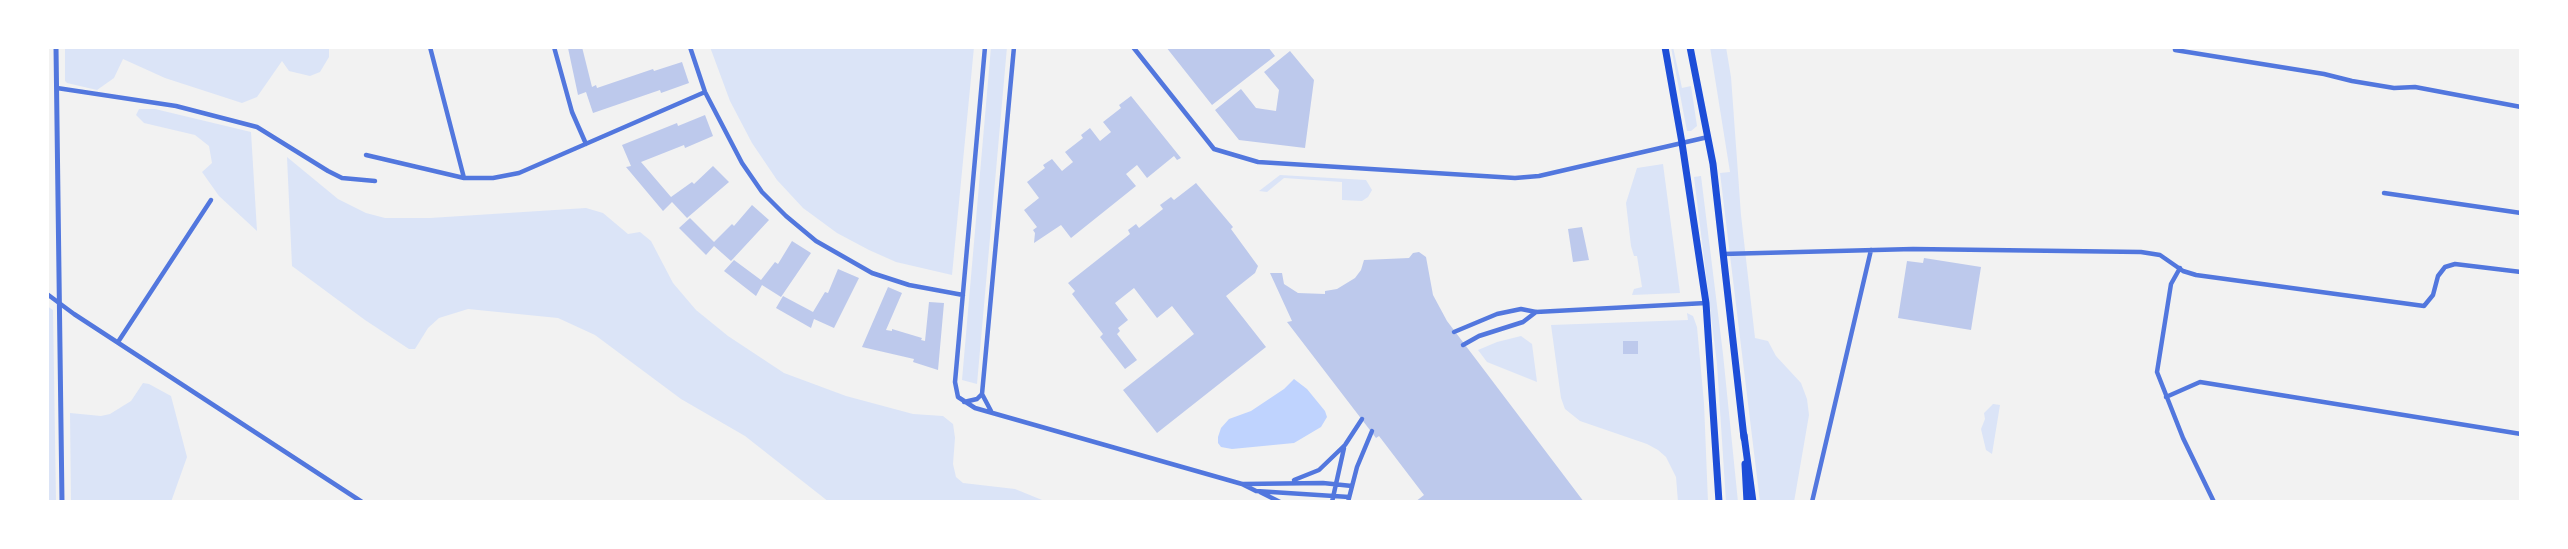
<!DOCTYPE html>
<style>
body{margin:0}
#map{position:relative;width:2568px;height:549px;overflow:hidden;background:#f2f2f2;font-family:"Space Grotesk",sans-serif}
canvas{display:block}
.frame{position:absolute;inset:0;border:49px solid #fff;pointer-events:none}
</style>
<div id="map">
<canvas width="2568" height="549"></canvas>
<div class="frame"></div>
</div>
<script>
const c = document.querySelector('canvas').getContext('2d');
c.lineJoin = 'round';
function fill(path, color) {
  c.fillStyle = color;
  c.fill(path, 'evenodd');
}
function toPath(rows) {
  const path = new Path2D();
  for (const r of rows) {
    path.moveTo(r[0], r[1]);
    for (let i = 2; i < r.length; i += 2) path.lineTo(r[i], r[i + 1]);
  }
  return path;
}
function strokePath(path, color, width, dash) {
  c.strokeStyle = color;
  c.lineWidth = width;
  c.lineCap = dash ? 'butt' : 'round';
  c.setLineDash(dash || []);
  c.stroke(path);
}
const green = toPath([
 [65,47,329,47,329,57,320,72,310,76,289,71,282,61,257,97,242,103,165,78,123,59,114,78,97,90,67,83,65,81],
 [710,47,974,47,952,275,896,262,869,250,837,233,803,208,777,180,752,143,730,101],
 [991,47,1007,47,977,384,962,380],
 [1671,47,1673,47,1682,88,1691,86,1697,126,1691,131,1687,131],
 [1710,47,1726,47,1731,77,1741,215,1755,338,1768,341,1776,356,1801,383,1807,399,1809,415,1794,502,1760,502,1720,173,1730,172],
 [139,109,155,109,251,132,257,231,219,196,202,172,212,163,209,146,195,135,144,123,136,115],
 [287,157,338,199,366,213,385,218,430,218,586,208,603,213,628,234,640,232,651,241,673,283,696,310,728,336,784,373,846,396,913,414,943,416,953,424,955,438,953,464,956,477,963,483,1015,489,1047,502,829,502,745,436,681,399,595,335,558,318,468,309,439,318,428,328,415,349,409,349,365,320,292,266],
 [1663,164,1680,293,1632,295,1634,289,1642,287,1637,256,1634,256,1631,246,1626,203,1637,168],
 [1280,175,1366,180,1372,190,1368,197,1362,201,1342,200,1342,182,1284,178,1267,192,1259,191],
 [1701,176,1723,354,1738,502,1726,502,1717,364,1694,177],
 [47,306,53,310,56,502,47,502],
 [1687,313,1693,316,1697,327,1704,403,1708,502,1678,502,1676,477,1666,457,1658,450,1647,444,1580,421,1565,409,1561,398,1551,325,1688,320],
 [1521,336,1532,344,1537,382,1487,362,1478,350,1497,342],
 [143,383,149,384,171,396,187,457,171,502,71,502,70,413,101,416,110,414,131,401],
 [1993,404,2000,405,1992,454,1986,450,1981,429,1985,419,1984,413]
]);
const water = toPath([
 [1294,379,1307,389,1325,411,1327,417,1321,427,1294,443,1232,449,1221,447,1218,443,1218,437,1221,428,1229,419,1251,411,1284,389]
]);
const building = toPath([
 [582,47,592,87,596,85,597,88,653,69,654,71,682,62,689,83,661,93,660,90,593,113,586,92,578,95,568,48],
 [1166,47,1268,47,1275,56,1212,105],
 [1290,51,1314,80,1305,148,1239,140,1215,110,1241,89,1256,108,1276,111,1279,90,1264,72],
 [1131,96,1181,158,1177,160,1174,156,1147,178,1137,165,1126,174,1136,186,1071,238,1061,225,1034,243,1035,233,1033,230,1037,227,1024,210,1039,198,1027,182,1045,168,1043,165,1052,159,1062,171,1073,162,1065,152,1083,138,1081,135,1090,128,1100,141,1111,132,1103,122,1121,108,1119,105],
 [705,115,713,136,685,148,684,145,641,162,671,197,692,182,694,184,713,166,729,182,687,218,672,202,663,211,626,167,631,166,622,145,677,123,678,126],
 [1196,183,1233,227,1231,229,1258,266,1255,273,1226,296,1266,347,1157,433,1123,390,1194,334,1172,306,1157,318,1134,288,1115,303,1128,320,1118,328,1120,331,1117,334,1137,360,1125,369,1100,337,1103,334,1072,294,1075,291,1068,283,1130,234,1128,230,1136,224,1139,228,1163,209,1160,205,1171,197,1174,200],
 [752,205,769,220,731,261,714,246,706,255,679,228,690,218,714,242,732,224,734,226],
 [1582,227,1589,260,1573,262,1568,229],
 [792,241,811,253,781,297,762,285,756,296,724,271,734,260,761,280,775,262,778,264],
 [1419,252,1426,257,1433,295,1447,321,1584,502,1415,502,1424,495,1379,436,1376,438,1287,322,1292,321,1270,273,1282,273,1284,284,1298,293,1325,294,1325,291,1337,289,1355,278,1361,270,1364,260,1409,258,1413,253],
 [1924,258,1981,267,1971,330,1898,318,1907,261,1923,263],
 [838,269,859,278,834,328,814,319,811,328,776,308,783,296,813,312,825,292,828,293],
 [888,287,902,293,886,330,892,331,892,329,922,338,921,340,925,341,929,302,944,303,938,370,913,362,914,359,862,347],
 [1623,341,1638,341,1638,354,1623,354]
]);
const minor = toPath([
 [430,47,464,178],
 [554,47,572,112,586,144],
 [690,47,705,92,742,163,762,192,786,216,816,241,872,273,909,285,963,295],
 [985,47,955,382,958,397,975,408,1242,484,1256,491,1349,497],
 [1133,47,1214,149,1258,162,1515,178,1539,176,1708,137],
 [2175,47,2175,50,2324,74,2352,81,2394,88,2415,87,2521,107],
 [57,88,176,106,257,127,328,171,342,178,375,181],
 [366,155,464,178,493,178,519,173,705,92],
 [2384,193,2521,213],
 [1723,254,1913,249,2141,252,2160,255,2183,271,2196,275,2424,306,2433,295,2438,276,2445,267,2455,264,2521,272],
 [2180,268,2171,284,2157,372,2183,438,2214,502],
 [47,294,74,314,362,502],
 [1454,332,1497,314,1521,309,1536,312,1706,303],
 [118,342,211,200],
 [1463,345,1479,336,1523,322,1536,312],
 [2166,397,2200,382,2521,434],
 [964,402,977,399,982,394],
 [991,411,982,394,1014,47],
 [1294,480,1319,470,1345,445,1362,419],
 [1243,484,1323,483,1352,486],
 [1260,492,1280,502],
 [1332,502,1344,448],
 [1348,502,1357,467,1372,431],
 [1812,502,1871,250]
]);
const tertiary = toPath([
 [56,47,62,502]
]);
const primary = toPath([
 [1665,47,1682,143,1706,303,1719,502],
 [1690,47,1713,164,1744,438],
 [1745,464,1747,502]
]);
const trunk = toPath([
 [1744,435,1753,502]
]);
fill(green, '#dbe4f7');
fill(water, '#bfd3fe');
fill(building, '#bdc9ec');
strokePath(minor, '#5277de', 4.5);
strokePath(tertiary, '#5277de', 5);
strokePath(primary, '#1d4ed8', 7);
strokePath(trunk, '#1d4ed8', 7);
</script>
